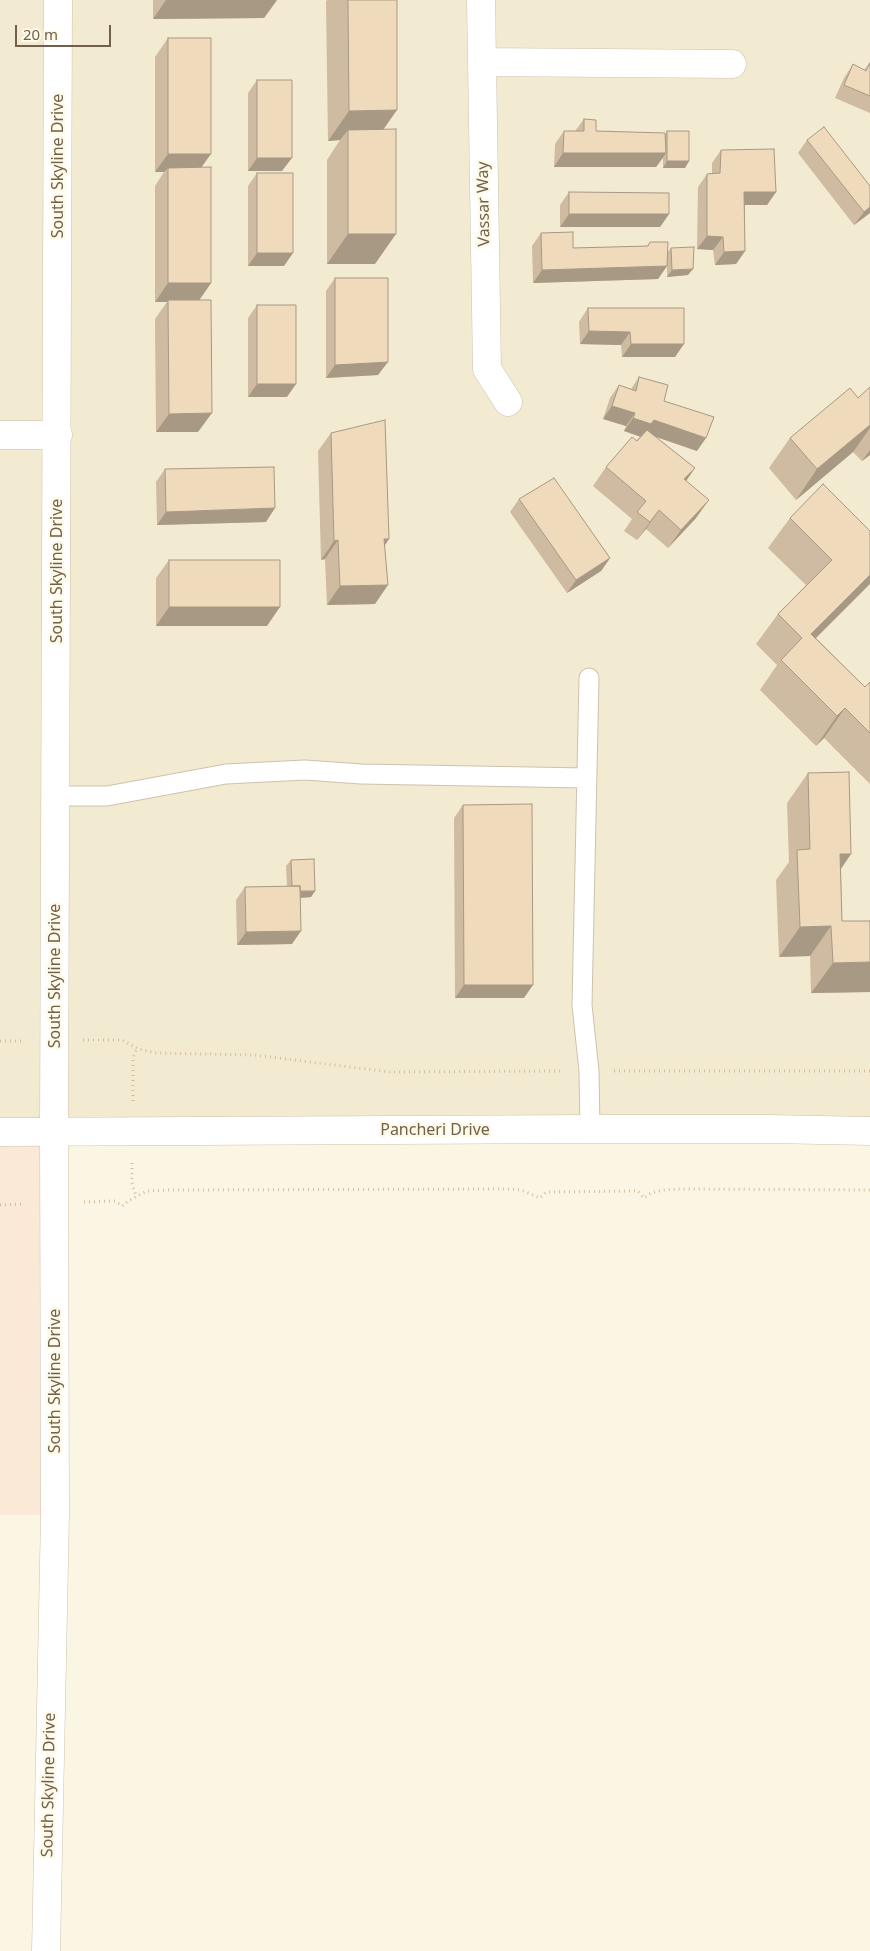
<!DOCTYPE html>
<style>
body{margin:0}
#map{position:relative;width:870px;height:1951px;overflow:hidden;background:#fbf6e3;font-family:"Noto Sans",sans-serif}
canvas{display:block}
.scale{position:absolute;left:15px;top:25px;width:96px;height:22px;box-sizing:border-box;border:2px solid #72604a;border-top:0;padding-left:6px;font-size:15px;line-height:18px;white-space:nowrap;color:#72604a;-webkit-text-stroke:4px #fefae9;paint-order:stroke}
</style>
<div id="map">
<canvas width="870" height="1951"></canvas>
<div class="scale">20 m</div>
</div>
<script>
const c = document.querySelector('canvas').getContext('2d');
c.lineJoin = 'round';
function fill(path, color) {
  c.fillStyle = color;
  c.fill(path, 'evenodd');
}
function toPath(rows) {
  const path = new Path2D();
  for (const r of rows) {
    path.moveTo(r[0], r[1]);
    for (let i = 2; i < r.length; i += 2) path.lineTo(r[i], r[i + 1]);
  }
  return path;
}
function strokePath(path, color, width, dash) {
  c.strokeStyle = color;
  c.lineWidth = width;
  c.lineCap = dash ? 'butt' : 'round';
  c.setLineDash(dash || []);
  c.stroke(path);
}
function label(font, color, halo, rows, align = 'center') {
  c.font = font + ' "Noto Sans",sans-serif';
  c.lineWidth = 5;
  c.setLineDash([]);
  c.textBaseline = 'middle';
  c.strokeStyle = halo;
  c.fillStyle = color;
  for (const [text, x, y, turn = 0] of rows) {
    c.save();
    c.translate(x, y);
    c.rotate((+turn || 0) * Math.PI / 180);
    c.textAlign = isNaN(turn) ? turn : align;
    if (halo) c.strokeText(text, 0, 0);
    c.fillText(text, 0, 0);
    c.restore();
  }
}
const residential = toPath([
 [0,0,870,0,870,1134,0,1132]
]);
const commercial = toPath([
 [0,1132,54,1132,55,1515,0,1515]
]);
const path = toPath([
 [83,1040,122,1040,138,1049,156,1053,255,1055,389,1072,563,1071],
 [0,1041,24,1041],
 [614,1071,870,1071],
 [133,1101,133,1058,137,1048],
 [132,1163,132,1183,136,1196],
 [84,1202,115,1201,122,1206,128,1201,147,1191,167,1190,505,1189,521,1190,540,1198,546,1192,638,1191,644,1198,651,1193,663,1190,681,1189,870,1190],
 [0,1205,25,1204]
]);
const lane = toPath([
 [589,678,582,1005,589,1071,590,1129],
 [56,796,107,796,226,774,305,770,361,774,587,778]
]);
const street = toPath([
 [481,0,487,369,508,402],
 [482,62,732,64],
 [0,435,58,435],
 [46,1951,55,1515,54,1132]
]);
const secondary = toPath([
 [0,1132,590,1129,769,1129,870,1131],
 [54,1132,58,0]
]);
const wall = toPath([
 [153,0,277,0,264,18,153,19],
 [327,0,397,0,383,130,375,264,327,264,327,160,340,140,328,141,326,2],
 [168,38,201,167,211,283,199,300,198,432,156,432,155,319,167,302,155,302,155,186,164,172,155,172,155,57],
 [870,62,870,113,835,98,844,78,853,64,864,70],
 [257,80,282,171,248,171,248,93],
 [584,119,596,131,665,135,667,131,689,161,685,168,663,168,663,158,656,167,554,167,555,144,564,131,575,131],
 [807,140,870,186,870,213,854,225,798,153],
 [721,150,776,192,767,205,745,205,745,251,736,264,715,265,713,250,697,249,698,187,707,174,712,173,712,163],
 [257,173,284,266,248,266,248,186],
 [569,192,669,214,660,227,560,227,560,205],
 [541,233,573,248,647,246,650,242,667,253,671,248,688,275,667,277,667,263,667,266,658,279,533,283,532,246],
 [335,278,378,375,326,378,326,291],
 [257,305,287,397,248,397,248,318],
 [588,308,684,308,675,357,622,357,621,345,580,344,579,322],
 [639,377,664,401,697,451,656,437,695,468,686,480,696,518,668,548,646,529,637,540,624,531,632,519,593,486,606,467,640,437,624,431,626,426,603,419,610,398,619,385,631,389],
 [870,387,870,455,862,461,853,452,796,500,769,468,790,438,858,398],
 [331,433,389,539,385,545,375,604,327,605,325,559,321,560,318,451],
 [165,469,266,522,157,525,156,482],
 [519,499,610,558,601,571,567,593,510,512],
 [790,518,870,531,816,638,865,687,870,682,870,784,824,738,816,746,760,690,777,665,756,644,778,614,806,585,768,548],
 [169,560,267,626,156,626,156,578],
 [808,773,851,854,841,869,842,921,870,921,870,992,811,993,810,956,779,957,776,880,789,862,787,803],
 [463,805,524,998,455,998,454,818],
 [291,860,315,891,311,897,300,898,292,944,237,945,236,900,245,887,287,886,286,866]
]);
const shadedWall = toPath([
 [166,0,277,0,264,18,153,19],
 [397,110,376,140,348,130,340,140,328,141,349,111],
 [563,153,666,153,656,167,554,167],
 [168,154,211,154,198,172,168,168,164,172,155,172],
 [257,158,292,158,282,171,248,171],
 [667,161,689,161,685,168,663,168],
 [744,192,776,192,767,205,735,205],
 [870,207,870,213,854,225,864,212],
 [569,214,669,214,660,227,560,227],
 [348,234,396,234,375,264,327,264],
 [707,236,723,237,713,250,697,249],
 [745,251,736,264,715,265,724,252],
 [257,253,293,253,284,266,248,266],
 [667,266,658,279,533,283,542,270],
 [693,269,688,275,667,277,672,270],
 [168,283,211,283,198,302,168,300,167,302,155,302],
 [589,331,630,332,621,345,580,344],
 [631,344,684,344,675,357,622,357],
 [388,362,378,375,326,378,335,365],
 [257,384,296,384,287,397,248,397],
 [612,406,635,413,626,426,603,419],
 [212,413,198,432,156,432,169,414],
 [633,418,654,420,706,438,697,451,645,433,642,437,624,431],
 [870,425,870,428,853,452,796,500,817,469],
 [870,450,870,455,862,461],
 [695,468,682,487,684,479],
 [709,500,696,518,668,548,681,530],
 [275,508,266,522,157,525,166,512],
 [659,510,646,529,637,540,650,522],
 [384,539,389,539,376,558],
 [338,540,325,559,321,560,334,541],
 [610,558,601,571,567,593,576,580],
 [870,575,870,584,790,664,811,634],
 [388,585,375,604,327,605,340,586],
 [169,607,280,607,267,626,156,626],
 [845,708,824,738,816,746,837,716],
 [840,854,851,854,830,884],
 [315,891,311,897,287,899,292,892],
 [831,926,810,956,779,957,800,927],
 [301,931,292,944,237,945,246,932],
 [870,962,870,992,811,993,833,963],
 [464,985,533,985,524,998,455,998]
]);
const building = toPath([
 [348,0,397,0,397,110,349,111,348,0],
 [168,38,211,38,211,154,168,154,168,38],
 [870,63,870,96,844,85,853,64,866,71,870,63],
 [257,80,292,80,292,158,257,158,257,80],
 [584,119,596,120,596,131,665,133,666,153,563,153,564,131,584,131,584,119],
 [824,127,870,186,870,207,864,212,807,140,824,127],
 [396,129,396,234,348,234,348,130,396,129],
 [667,131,689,131,689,161,667,161,667,131],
 [774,149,776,192,744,192,745,251,724,252,723,237,707,236,707,174,720,173,721,150,774,149],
 [211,167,211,283,168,283,168,168,211,167],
 [257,173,293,173,293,253,257,253,257,173],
 [569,192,669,193,669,214,569,214,569,192],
 [573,232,573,248,648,246,650,242,668,242,667,266,542,270,541,233,573,232],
 [694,247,693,269,672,270,671,248,694,247],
 [335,278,388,278,388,362,335,365,335,278],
 [168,300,211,300,212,413,169,414,168,300],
 [257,305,296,305,296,384,257,384,257,305],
 [588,308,684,308,684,344,631,344,630,332,589,331,588,308],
 [639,377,668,385,664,401,714,417,706,438,654,420,651,424,633,418,635,413,612,406,619,385,636,391,639,377],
 [870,387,870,425,817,469,790,438,850,388,858,398,870,387],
 [385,420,389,539,384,539,388,585,340,586,338,540,334,541,331,433,385,420],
 [647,430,695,468,684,479,709,500,681,530,659,510,650,522,637,512,646,501,606,467,632,437,637,441,647,430],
 [274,467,275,508,166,512,165,469,274,467],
 [554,478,610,558,576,580,519,499,554,478],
 [823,484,870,531,870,575,811,634,865,687,870,682,870,733,845,708,837,716,781,660,802,638,778,614,832,560,790,518,823,484],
 [169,560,280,560,280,607,169,607,169,560],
 [849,772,851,854,840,854,842,921,870,921,870,962,833,963,831,926,800,927,797,850,810,849,808,773,849,772],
 [532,804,533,985,464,985,463,805,532,804],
 [314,859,315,891,300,891,300,886,292,886,291,860,314,859],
 [300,886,301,931,246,932,245,887,300,886]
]);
const streetNames = [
 ["South Skyline Drive",58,166,-90],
 ["Vassar Way",484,204,-91],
 ["South Skyline Drive",57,571,-90],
 ["South Skyline Drive",55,976,-90],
 ["Pancheri Drive",435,1130],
 ["South Skyline Drive",55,1381,-90],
 ["South Skyline Drive",49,1785,-89]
];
fill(residential, '#f3ead2');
fill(commercial, '#fbe9d7');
strokePath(lane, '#cec2ad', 21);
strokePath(street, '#cec2ad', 29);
strokePath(secondary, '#cfc1a8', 29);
strokePath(path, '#d4be9f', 3, [1, 4]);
strokePath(lane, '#fff', 19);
strokePath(street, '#fff', 28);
strokePath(secondary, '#fff', 28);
fill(wall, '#cebba2');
fill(shadedWall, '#a89984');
fill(building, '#f0dabc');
strokePath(building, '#a89984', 1);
label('16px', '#72604a', '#fefae9', streetNames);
</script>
